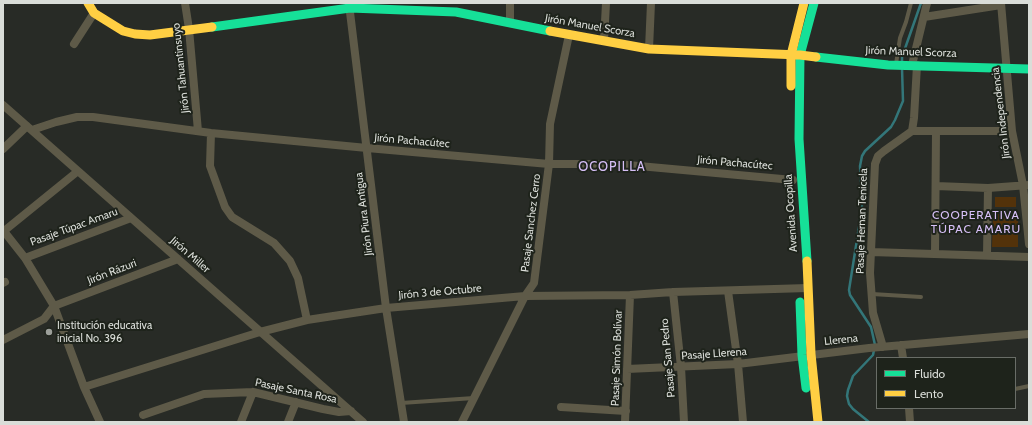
<!DOCTYPE html>
<meta charset="utf-8">
<style>
body{margin:0}
#map{position:relative;width:1032px;height:425px;overflow:hidden;background:#282b26;font-family:Cabin,sans-serif}
canvas{display:block}
.frame{position:absolute;inset:0;border:4px solid #daddd8;pointer-events:none}
.legend{position:absolute;left:876px;top:357px;width:140px;height:52px;box-sizing:border-box;background:#1e231b;border:1px solid #696d67;margin:0;padding:5px 7px;list-style:none;font-size:12px;color:#daddd8}
.legend li{display:flex;align-items:center;gap:8px;height:20px}
.legend b{width:20px;border:1px solid #696d67}
</style>
<div id="map">
<canvas width="1032" height="425"></canvas>
<div class="frame"></div>
<ul class="legend">
<li><b style="height:5px;background:#16e098"></b>Fluido</li>
<li><b style="height:5px;background:#ffcf43"></b>Lento</li>
</ul>
</div>
<script>
const c = document.querySelector('canvas').getContext('2d');
c.lineJoin = 'round';
function fill(path, color) {
  c.fillStyle = color;
  c.fill(path, 'evenodd');
}
function toPath(rows) {
  const path = new Path2D();
  for (const r of rows) {
    path.moveTo(r[0], r[1]);
    for (let i = 2; i < r.length; i += 2) path.lineTo(r[i], r[i + 1]);
  }
  return path;
}
function strokePath(path, color, width, dash) {
  c.strokeStyle = color;
  c.lineWidth = width;
  c.lineCap = dash ? 'butt' : 'round';
  c.setLineDash(dash || []);
  c.stroke(path);
}
function label(font, color, halo, rows, align = 'center') {
  c.font = font + ' Cabin,sans-serif';
  c.lineWidth = 4;
  c.setLineDash([]);
  c.textBaseline = 'middle';
  c.strokeStyle = halo;
  c.fillStyle = color;
  for (const [text, x, y, turn = 0] of rows) {
    c.save();
    c.translate(x, y);
    c.rotate((+turn || 0) * Math.PI / 180);
    c.textAlign = isNaN(turn) ? turn : align;
    if (halo) c.strokeText(text, 0, 0);
    c.fillText(text, 0, 0);
    c.restore();
  }
}
const green = toPath([
 [995,197,1016,197,1016,207,995,207],
 [993,214,1018,214,1018,247,992,247]
]);
const stream = toPath([
 [902,61,902,57,921,3],
 [869,422,853,409,849,404,847,396,848,390,853,376,873,355,875,345,871,327,850,295,849,290,862,208,860,166,862,156,865,151,891,127,895,120,903,101,902,68]
]);
const lane = toPath([
 [896,64,900,38,906,22,911,3],
 [872,294,921,297],
 [1015,389,1029,386],
 [401,403,474,398]
]);
const street = toPath([
 [185,3,189,29,198,131],
 [1001,3,1012,131,1023,185,1029,244],
 [349,4,386,308,404,422],
 [924,17,1001,5],
 [510,23,510,3],
 [604,41,606,3],
 [74,44,94,13],
 [649,49,651,3],
 [912,65,927,3],
 [3,105,363,422],
 [32,130,56,122,77,117,93,117,211,133,367,148,549,164,617,164,793,180],
 [912,131,1012,131],
 [211,133,210,166,225,207,232,217,274,243,290,261,298,278,307,320],
 [3,149,27,126],
 [936,186,988,188,1029,185],
 [3,230,25,258,54,306,84,387,100,422],
 [4,231,78,171],
 [871,252,1029,257],
 [935,254,936,131],
 [987,255,988,188],
 [25,258,131,218],
 [3,283,5,282],
 [728,291,738,364,743,422],
 [673,292,681,367,684,422],
 [3,340,44,319,54,306,178,259],
 [901,345,903,358],
 [883,347,873,313,870,273,875,164,878,156,884,151,912,131,914,118,917,65],
 [627,369,738,364,869,348,1029,334],
 [84,387,260,332,307,320,386,308,525,296,630,295,673,292,808,288],
 [561,407,626,411],
 [909,408,910,422],
 [143,415,204,394,253,392,323,409,339,412,351,411],
 [241,422,253,392],
 [288,422,296,402],
 [462,422,525,296,534,283,549,164,550,124,569,35],
 [625,422,630,295]
]);
const fast = toPath([
 [212,27,350,8,456,12,550,31],
 [816,57,888,65,1029,69],
 [807,261,799,139,800,55,814,3],
 [800,302,802,355,806,388]
]);
const slow = toPath([
 [88,3,94,13,123,31,135,34,150,35,212,27],
 [550,31,649,49,800,55,816,57],
 [791,86,791,55,804,3],
 [807,261,811,354,818,422]
]);
const markers = [
 [49,332,4,"#9c9f9a"]
];
const streetNames = [
 ["Jirón Manuel Scorza",590,26,10],
 ["Jirón Manuel Scorza",911,52,2],
 ["Jirón Tahuantinsuyo",181,68,-96],
 ["Jirón Independencia",1001,113,-97],
 ["Jirón Pachacútec",412,141,5],
 ["Jirón Pachacútec",735,163,5],
 ["Avenida Ocopilla",791,213,-94],
 ["Jirón Piura Antigua",364,214,-97],
 ["Pasaje Hernan Tenicela",862,221,-88],
 ["Pasaje Sanchez Cerro",531,223,-83],
 ["Pasaje Túpac Amaru",74,227,-20],
 ["Jirón Miller",190,255,41],
 ["Jirón Rázuri",112,272,-21],
 ["Jirón 3 de Octubre",440,292,-5],
 ["Llerena",841,340,-6],
 ["Pasaje Llerena",714,354,-4],
 ["Pasaje Simón Bolívar",617,358,-88],
 ["Pasaje San Pedro",668,358,-95],
 ["Pasaje Santa Rosa",296,391,12]
];
const poiNames = [
 ["Institución educativa",57,326],
 ["inicial No. 396",57,339]
];
const neighbourhoodNames = [
 ["COOPERATIVA",976,215],
 ["TÚPAC AMARU",976,229]
];
const quarterNames = [
 ["OCOPILLA",612,167]
];
fill(green, '#53320a');
strokePath(stream, '#337679', 2.5);
strokePath(lane, '#5e5a48', 4);
strokePath(street, '#5e5a48', 8);
strokePath(fast, '#16e098', 9);
strokePath(slow, '#ffcf43', 9);
for (const [x, y, r, color] of markers) {
  const dot = new Path2D();
  dot.arc(x, y, r, 0, 2 * Math.PI);
  c.fillStyle = color;
  c.fill(dot);
  strokePath(dot, '#1e231b', 1.5);
}
label('11px', '#daddd8', '#1e231b', streetNames);
label('11px', '#daddd8', '#1e231b', poiNames, 'left');
c.letterSpacing = '1px';
label('12px', '#d6bff6', '#1e231b', neighbourhoodNames);
c.letterSpacing = '0px';
c.letterSpacing = '1px';
label('13px', '#d6bff6', '#1e231b', quarterNames);
c.letterSpacing = '0px';
</script>
